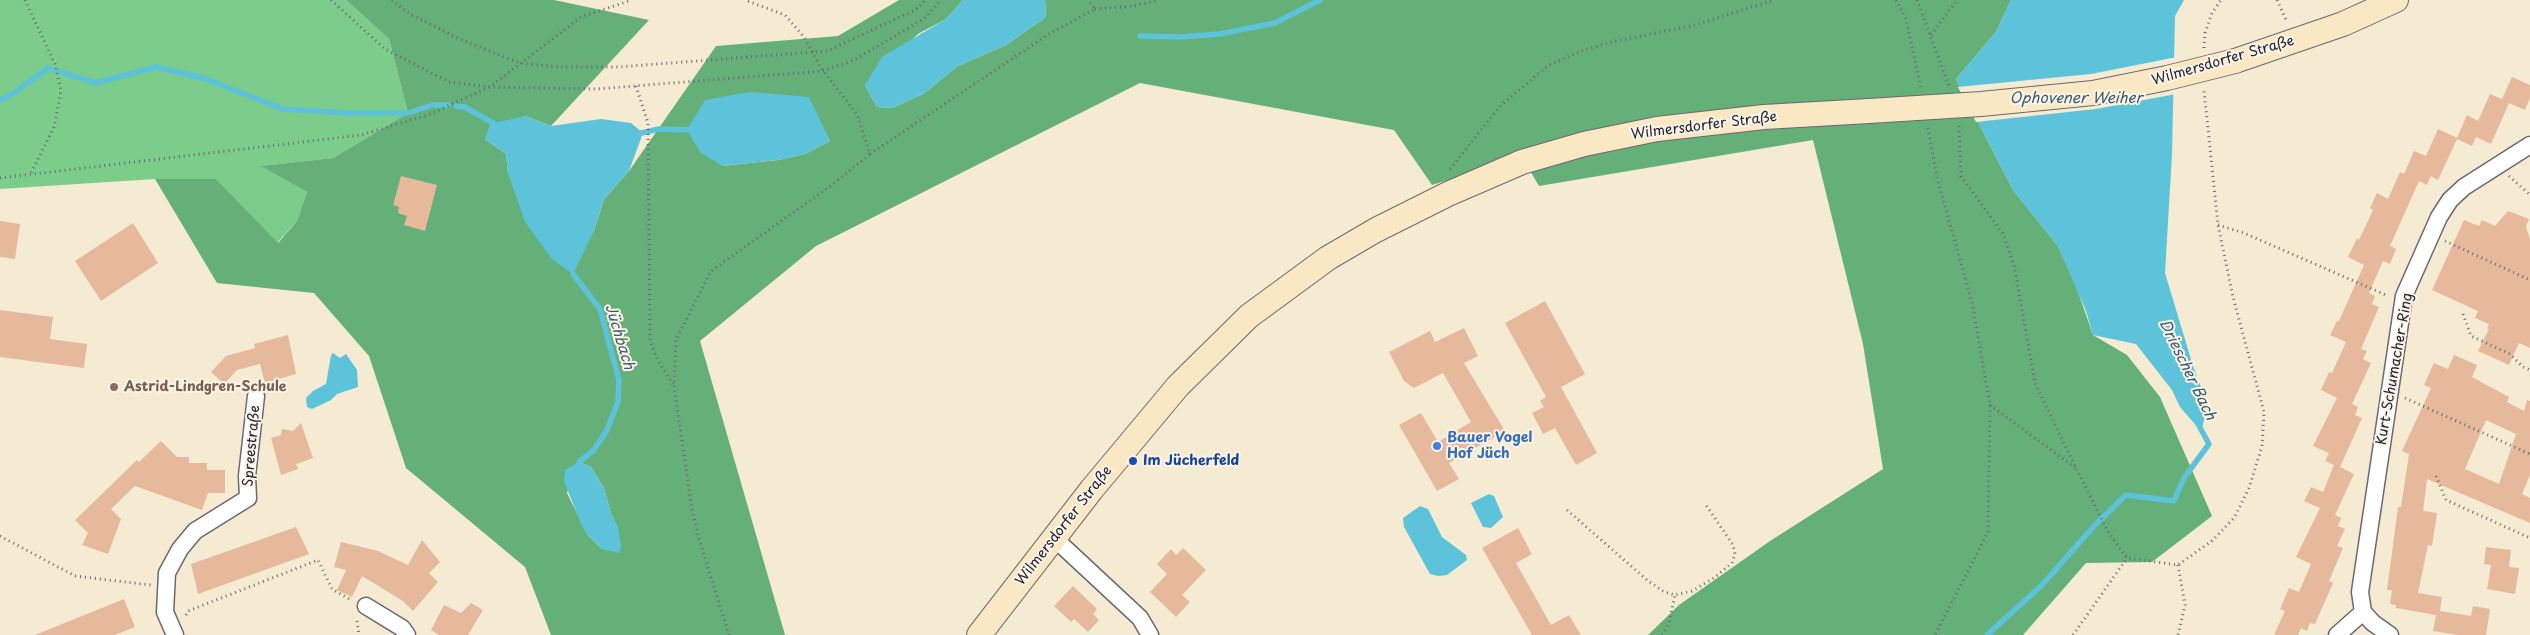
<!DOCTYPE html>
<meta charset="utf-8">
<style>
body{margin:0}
canvas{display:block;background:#f5ebd2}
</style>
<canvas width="2530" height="635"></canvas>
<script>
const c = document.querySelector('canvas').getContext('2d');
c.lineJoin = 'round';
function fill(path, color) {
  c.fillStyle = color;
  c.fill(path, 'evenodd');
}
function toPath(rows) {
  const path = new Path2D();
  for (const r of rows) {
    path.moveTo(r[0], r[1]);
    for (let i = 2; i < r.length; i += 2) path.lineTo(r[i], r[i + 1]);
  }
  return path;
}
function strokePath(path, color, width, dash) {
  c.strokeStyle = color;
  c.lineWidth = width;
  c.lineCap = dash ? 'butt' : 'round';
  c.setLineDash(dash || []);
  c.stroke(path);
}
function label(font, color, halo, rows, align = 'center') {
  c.font = font + ' "Playpen Sans",sans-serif';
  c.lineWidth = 4;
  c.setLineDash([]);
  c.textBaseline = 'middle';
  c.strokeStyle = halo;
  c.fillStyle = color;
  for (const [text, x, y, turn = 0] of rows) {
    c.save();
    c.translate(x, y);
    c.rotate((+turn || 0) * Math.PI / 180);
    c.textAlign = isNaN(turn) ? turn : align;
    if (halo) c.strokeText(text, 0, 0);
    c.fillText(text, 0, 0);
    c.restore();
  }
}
const green = toPath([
 [0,0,346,0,389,39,408,113,333,158,262,166,307,192,297,221,277,243,216,179,155,179,0,189]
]);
const forest = toPath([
 [346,0,554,0,649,20,551,126,525,116,485,139,506,154,508,173,594,231,604,199,629,171,716,46,838,36,899,0,963,0,946,19,918,34,865,85,877,107,892,108,923,94,958,66,1006,45,1046,17,1045,0,2011,0,1996,32,1956,79,2013,190,2058,246,2076,286,2093,335,2127,355,2160,397,2212,516,2152,562,2086,563,2023,635,1648,635,1679,605,1770,541,1883,469,1863,344,1813,140,1539,186,1522,157,1432,185,1394,130,1140,83,816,246,700,341,785,635,551,635,525,567,406,468,369,356,314,293,217,283,155,179,216,179,278,243,297,221,307,192,261,166,333,158,408,113,389,39],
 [823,128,830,141,805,154,778,160,722,166],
 [579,462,591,467,604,488,611,514,618,529,602,549,587,534,567,493]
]);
const water = toPath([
 [963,0,1045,0,1046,17,1006,45,958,66,923,94,892,108,877,107,865,85,882,57,946,19],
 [2011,0,2184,0,2175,16,2172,154,2165,273,2193,366,2205,398,2205,417,2201,431,2180,407,2172,390,2136,344,2093,335,2086,311,2058,246,2013,190,1956,79,1996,32],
 [750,92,809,97,830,141,805,154,778,160,722,166,700,152,687,130,705,100],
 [525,116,551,126,601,119,631,123,643,133,629,171,604,199,594,231,573,274,552,259,525,222,508,173,506,154,485,139,490,124],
 [333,353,340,358,346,354,357,370,358,387,337,394,331,400,312,409,307,407,306,398,313,391,326,384,331,355],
 [579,462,591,467,604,488,611,514,618,529,621,547,619,553,602,549,587,534,581,524,564,481,565,470],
 [1489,494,1494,496,1503,517,1491,528,1483,527,1471,503],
 [1420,506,1428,509,1442,537,1466,555,1467,560,1447,575,1438,576,1430,574,1404,527,1403,518]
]);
const pier = toPath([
 [2177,57,2176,94,2096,109,1976,122,1958,87,2091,74]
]);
const stream = toPath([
 [1140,36,1179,37,1220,34,1275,23,1320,0],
 [0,100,14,93,48,68,96,83,156,67,203,78,283,109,348,113,408,113,433,105,448,105],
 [456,106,465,107,496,125],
 [637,134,659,129,692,130],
 [573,274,600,309,619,380,618,402,607,430,594,450,579,462],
 [1987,635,2042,585,2095,525,2126,495,2174,501,2184,478,2209,444,2198,424]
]);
const building = toPath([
 [2512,77,2530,85,2530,98,2525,110,2509,103,2491,144,2476,137,2472,146,2457,139,2438,180,2431,176,2427,185,2419,181,2390,246,2396,249,2390,264,2383,261,2369,293,2375,296,2372,304,2379,307,2361,349,2367,351,2363,359,2371,363,2352,404,2358,407,2355,415,2362,418,2340,467,2354,474,2335,515,2341,518,2338,526,2345,529,2337,546,2343,548,2329,581,2333,583,2315,624,2310,623,2307,631,2301,628,2298,635,2274,635,2285,611,2280,609,2289,588,2299,592,2311,564,2296,557,2320,508,2304,501,2311,487,2323,492,2334,465,2325,461,2329,453,2313,446,2337,398,2321,390,2329,372,2332,373,2346,342,2330,335,2337,321,2339,321,2364,265,2348,257,2357,238,2359,240,2373,210,2370,208,2377,193,2388,199,2400,172,2404,174,2414,151,2426,156,2438,129,2457,138,2467,115,2478,121,2490,94,2502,99],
 [401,176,437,185,425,231,404,225,407,216,398,213,399,207,393,205],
 [2508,211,2529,219,2526,227,2530,239,2530,348,2519,343,2509,365,2478,351,2489,329,2487,329,2489,324,2475,318,2478,311,2432,290,2464,220,2479,226,2482,220,2495,226],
 [0,221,20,224,15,259,0,257],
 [133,223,158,263,101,301,75,261],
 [1545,301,1585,374,1561,387,1597,453,1576,465,1555,428,1543,434,1532,413,1544,407,1540,401,1546,397,1505,323],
 [0,310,53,317,50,339,87,344,84,368,0,357],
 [1464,328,1478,356,1464,363,1505,431,1449,463,1459,479,1437,491,1399,425,1421,413,1438,442,1471,422,1443,373,1414,388,1404,381,1389,352,1430,331,1435,342],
 [288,335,296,374,265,383,260,364,237,370,224,384,211,372,226,356,255,348,254,344],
 [2454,355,2477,365,2472,377,2509,397,2507,402,2524,411,2527,400,2530,401,2530,475,2522,494,2530,498,2530,523,2427,479,2423,511,2437,513,2432,546,2428,545,2418,593,2442,597,2440,611,2471,616,2473,606,2490,609,2486,635,2458,635,2433,631,2436,615,2396,608,2396,605,2390,604,2392,590,2387,590,2398,507,2401,507,2409,454,2402,451,2431,388,2424,385,2434,363,2448,369],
 [2486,420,2516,434,2499,484,2465,469],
 [301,423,313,458,296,464,298,469,281,475,271,438,281,435,282,429,293,431],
 [161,441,177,457,189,457,189,463,207,463,207,470,225,470,225,493,208,493,202,510,135,486,111,509,121,519,108,554,82,545,88,533,75,520,137,460,139,462],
 [296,527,309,554,198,594,191,564],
 [1518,528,1532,554,1516,563,1551,625,1569,615,1581,635,1532,635,1482,548],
 [422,540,440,562,429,573,438,582,413,611,403,601,362,576,352,597,337,590,346,570,334,567,341,542,378,551,408,565],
 [2486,547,2511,550,2509,567,2519,568,2515,594,2487,589,2491,565,2484,564],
 [1183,548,1206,570,1182,595,1190,602,1176,617,1150,592,1167,574,1157,564,1171,549,1176,555],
 [1073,586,1097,609,1093,614,1099,620,1088,632,1074,619,1071,622,1054,606],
 [124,599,135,627,115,635,35,635],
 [471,603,483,610,468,635,439,635,431,630,444,605,461,613]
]);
const path = toPath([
 [25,0,55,64,61,91,54,127,30,175],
 [331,0,385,49,449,82,490,87,596,89,823,71,854,60,924,19,941,0],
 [392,0,410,14,462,40,520,63,556,67,618,67,827,51,915,10,926,0],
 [1896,0,1906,19,1921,88],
 [1917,0,1949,86],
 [2277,0,2287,22],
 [1095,9,1134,6,1159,0],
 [1931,35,1957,0],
 [2204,48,2205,33,2212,13,2221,0],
 [636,86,648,123,650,339,656,357,674,386],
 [1959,126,1961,176,2003,234,2014,265,2035,383,2077,470,2107,530,2127,558,2178,565,2213,540,2234,518,2249,488,2262,446,2264,412,2233,297,2218,225,2204,90],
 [1928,128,1937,178,1972,302,1990,405,1988,532,1935,635],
 [870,154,1049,34,1095,9,1088,0],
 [1450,169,1501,105,1549,65,1581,51,1616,41,1695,25,1774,0],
 [2509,176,2530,195],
 [0,178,361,135,428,115,490,87,581,17,632,0],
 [2218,225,2244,233,2388,296],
 [2445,241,2530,280],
 [2463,314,2471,336,2510,354,2523,367,2530,370],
 [2405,398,2530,454],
 [1990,405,2077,469],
 [2436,476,2446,500,2530,538],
 [1567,510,1647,580,1664,592,1675,595,1692,591,1714,578,1732,563,1735,554,1733,545,1706,505],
 [0,536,75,576,151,585],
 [2178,565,2185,605,2178,635],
 [186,615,188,611,318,560,332,589,351,600],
 [357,621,359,635],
 [729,635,699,539,692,509,674,387,676,340,711,271,832,185,870,154,857,114,823,71,804,37,785,15,745,0],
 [1662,635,1669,623,1675,595],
 [2073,635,2127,558]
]);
const street = toPath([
 [1054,538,1140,618,1150,635],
 [366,606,402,628,407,635],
 [175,635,165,612,167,573,180,549,195,531,248,498,247,476,256,396],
 [2337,635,2363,612],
 [2390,635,2373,623,2363,612,2360,592,2404,296,2439,217,2450,200,2464,187,2530,145]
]);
const secondary = toPath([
 [2235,61,2343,24,2396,0],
 [979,635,1092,489,1178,386,1249,316,1328,258,1376,230,1448,194,1522,162,1584,144,1657,129,1764,117,1869,111]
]);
const secondaryBridge = toPath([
 [1869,111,1981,104,2093,93,2167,78,2235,61]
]);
const markers = [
 [114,387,5,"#8d6e63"],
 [1437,446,5,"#3f7fe0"],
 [1133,461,5,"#1a4fb4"]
];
const streetNames = [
 ["Wilmersdorfer Straße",2223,61,-16],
 ["Wilmersdorfer Straße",1704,126,-7],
 ["Kurt-Schumacher-Ring",2395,369,-80],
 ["Spreestraße",252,446,-85],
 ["Wilmersdorfer Straße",1064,526,-52]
];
const educationNames = [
 ["Astrid-Lindgren-Schule",124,387]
];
const shopNames = [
 ["Bauer Vogel",1447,438],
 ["Hof Jüch",1447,454]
];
const transitNames = [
 ["Im Jücherfeld",1143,461]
];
const waterNames = [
 ["Ophovener Weiher",2076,99],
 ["Jüchbach",619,337,73],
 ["Driescher Bach",2187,370,64]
];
fill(green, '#7ccc8c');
fill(forest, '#65b078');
fill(water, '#5dc3da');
fill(pier, '#f5ebd2');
strokePath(stream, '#5dc3da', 5.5);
fill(building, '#e6b99c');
strokePath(street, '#6c6870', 19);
strokePath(secondary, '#6c6870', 26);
strokePath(path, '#6c6870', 3, [1, 4]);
strokePath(street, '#fff', 16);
strokePath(secondary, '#fae7c3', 24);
strokePath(secondaryBridge, '#6c6870', 26, []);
strokePath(secondaryBridge, '#fae7c3', 24);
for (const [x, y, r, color] of markers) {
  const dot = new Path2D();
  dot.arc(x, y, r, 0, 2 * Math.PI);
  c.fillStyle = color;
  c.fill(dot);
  strokePath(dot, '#fcf5e5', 2);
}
label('14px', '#22223b', '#fcf5e5', streetNames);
label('bold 14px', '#785e54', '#fcf5e5', educationNames, 'left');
label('bold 14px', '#366cbe', '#fcf5e5', shopNames, 'left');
label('bold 14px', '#164399', '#fcf5e5', transitNames, 'left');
label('italic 15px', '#375a73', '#fcf5e5', waterNames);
</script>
